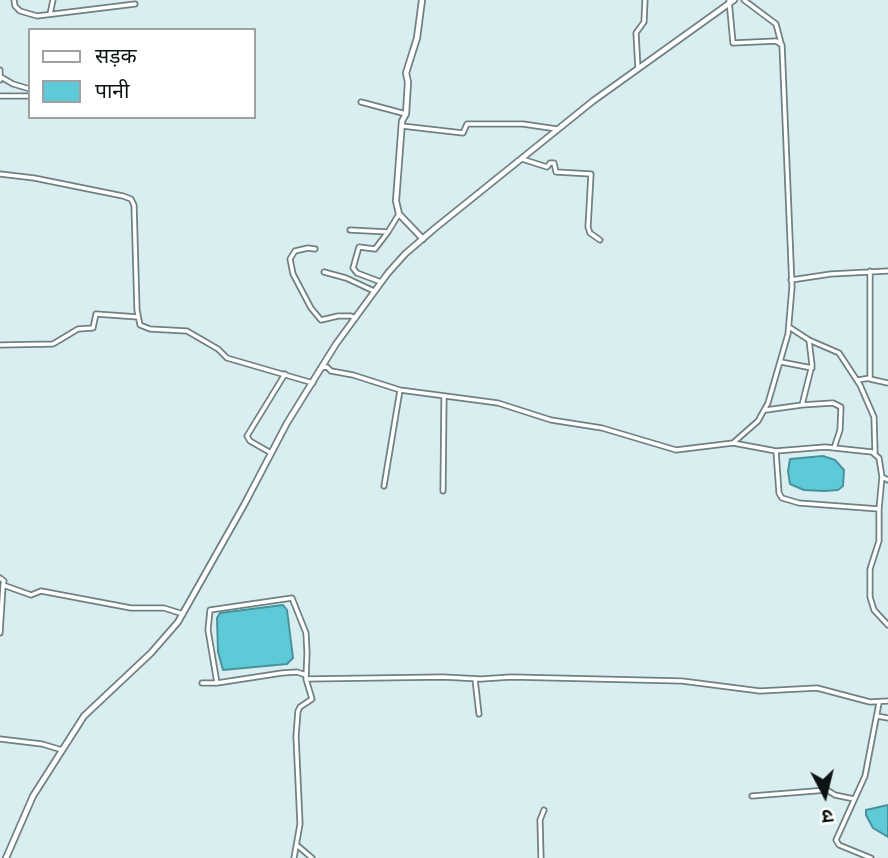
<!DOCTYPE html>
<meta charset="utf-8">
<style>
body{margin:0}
#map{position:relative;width:888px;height:858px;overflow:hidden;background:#daeef1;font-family:Jost,"Noto Sans Devanagari",sans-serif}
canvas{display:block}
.legend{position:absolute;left:28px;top:28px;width:228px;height:91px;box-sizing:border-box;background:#fff;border:2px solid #9ea1a1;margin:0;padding:9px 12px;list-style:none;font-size:21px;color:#0c1314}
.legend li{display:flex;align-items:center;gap:14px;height:35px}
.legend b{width:35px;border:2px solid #9ea1a1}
.north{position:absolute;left:790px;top:760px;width:70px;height:70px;-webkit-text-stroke:5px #fff;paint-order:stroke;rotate:173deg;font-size:19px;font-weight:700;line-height:28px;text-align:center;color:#0c1314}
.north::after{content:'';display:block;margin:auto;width:24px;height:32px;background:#0c1314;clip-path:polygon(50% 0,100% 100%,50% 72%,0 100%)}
</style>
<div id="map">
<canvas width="888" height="858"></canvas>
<ul class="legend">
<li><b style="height:9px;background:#fff"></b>सड़क</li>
<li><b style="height:19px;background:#5fcad7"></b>पानी</li>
</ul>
<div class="north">उ</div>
</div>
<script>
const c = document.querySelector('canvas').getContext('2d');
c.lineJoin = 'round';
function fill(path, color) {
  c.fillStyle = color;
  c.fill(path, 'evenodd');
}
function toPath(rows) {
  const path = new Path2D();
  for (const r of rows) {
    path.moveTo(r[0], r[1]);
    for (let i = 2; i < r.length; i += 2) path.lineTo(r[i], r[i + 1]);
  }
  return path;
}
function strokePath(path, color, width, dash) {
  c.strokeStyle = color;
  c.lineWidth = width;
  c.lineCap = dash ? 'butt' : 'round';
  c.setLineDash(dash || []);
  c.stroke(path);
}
const water = toPath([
 [823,456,835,460,844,470,843,486,838,490,824,491,804,490,790,484,788,471,790,459,823,456],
 [283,605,287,610,293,658,287,664,223,670,218,652,217,618,220,613,283,605],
 [888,805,888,837,873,828,866,815,866,810,888,805]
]);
const minor = toPath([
 [14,0,15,6,20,11,37,16,135,4],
 [729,0,733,43,776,41,782,45,792,287,788,334,768,403,758,421,733,443],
 [744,0,776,24,781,43],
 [50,14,53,0],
 [638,69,636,33,644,22,645,0],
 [0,70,0,80],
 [1,77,13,84,30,89],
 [0,96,30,96],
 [361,102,406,114],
 [402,126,463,133,467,124,523,124,557,129],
 [522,159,547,167,550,163,554,163,556,172,591,174,588,227,590,233,600,240],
 [0,174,34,178,123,196,131,199,134,205,137,310,140,325,150,329,187,331,218,349,227,358,313,383],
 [350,230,388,232,399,214],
 [315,249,308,248,295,251,290,259,293,274,311,308,321,320,338,316,351,316,355,318],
 [324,272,346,278,374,291],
 [791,280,831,274,888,271],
 [381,282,357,273,353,268,359,247,375,249,388,232],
 [789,327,809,340,839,353,860,385,874,417,875,453],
 [0,345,53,344,78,329,93,328,96,314,138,317],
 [781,362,812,368],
 [321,368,327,367,331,371,353,375,400,390,498,403,551,420,602,428,676,450,733,443,776,451,825,447,872,452,879,458,882,477,888,480],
 [870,379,888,383],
 [858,380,870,378,870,271],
 [801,405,833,403,841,407,840,430,834,448],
 [766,410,802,405,812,365,809,340],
 [776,451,779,493,782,498,799,503,879,509],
 [271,453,250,441,247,436,285,374],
 [882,477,879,509,879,541,870,569,870,597,874,610,888,625],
 [384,486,400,390],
 [443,491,444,396],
 [0,578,4,581,3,585,31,595,41,591,131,608,164,608,183,614],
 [0,633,3,586],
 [306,679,443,677,481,679,511,677,682,681,760,691,817,688,870,702,888,701],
 [475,679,479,714],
 [202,683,217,683,282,673,297,672,306,675],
 [217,683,208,630,210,610,292,598,306,633,307,653,306,679,312,699,300,707,298,711,296,736,300,824,294,858],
 [877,716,888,718],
 [0,739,42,744,62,750],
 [752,796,827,790,835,795,854,799],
 [298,846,312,858],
 [541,858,540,820,544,810],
 [871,858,839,845,836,840,865,776,879,703]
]);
const tertiary = toPath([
 [422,0,417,38,406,73,408,82,406,114,402,121,396,201,399,214,423,239],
 [6,858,33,796,84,716,151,653,178,622,244,505,287,423,336,344,388,273,405,254,434,229,593,101,734,0]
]);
fill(water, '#5fcad7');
strokePath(water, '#46939c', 2);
strokePath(minor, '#6f8183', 7);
strokePath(tertiary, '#6f8183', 8);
strokePath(minor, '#fff', 3.5);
strokePath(tertiary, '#fff', 4.5);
</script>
